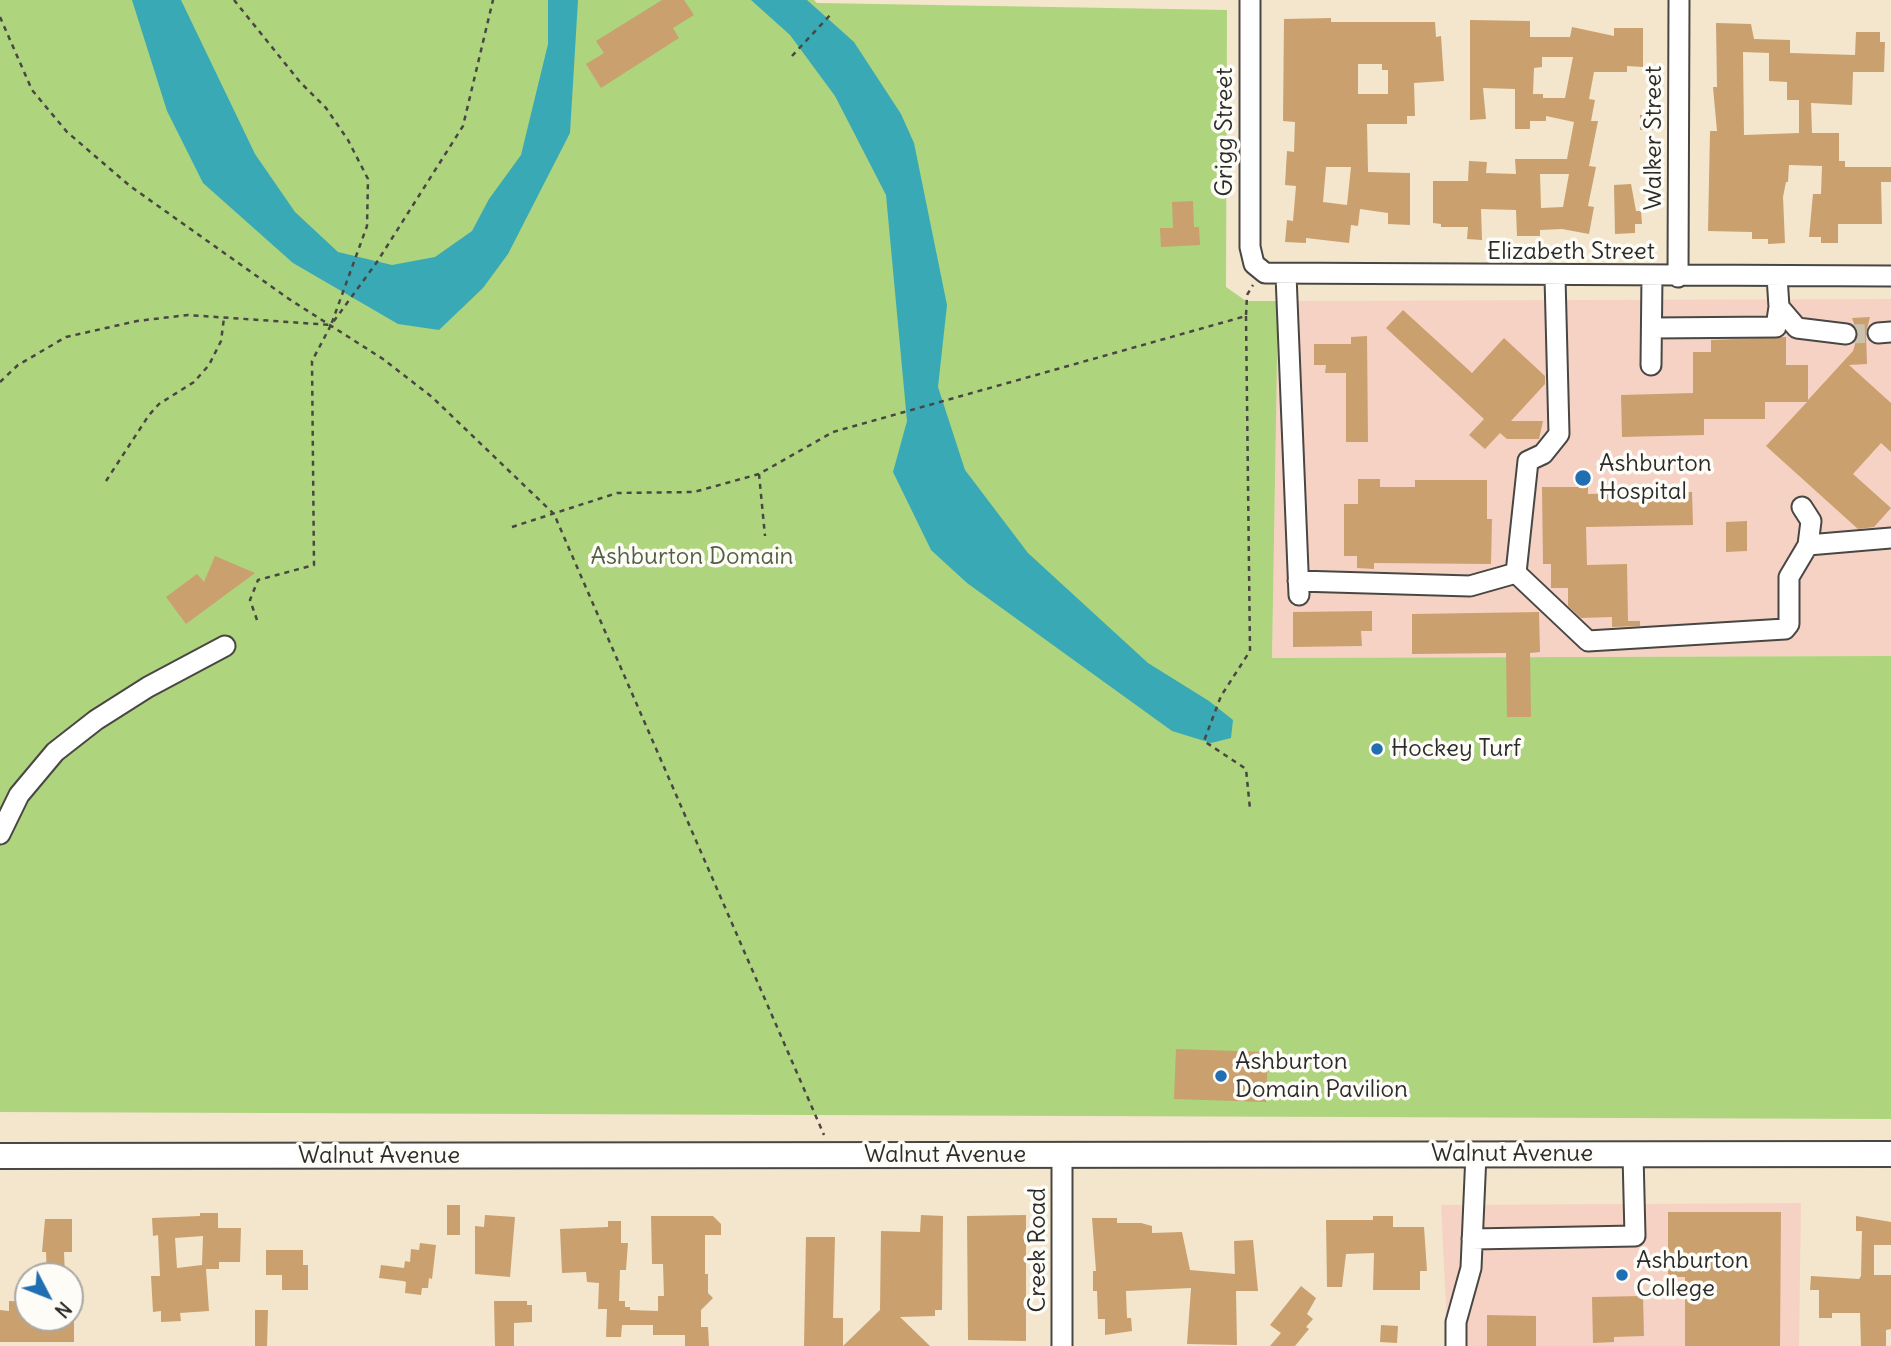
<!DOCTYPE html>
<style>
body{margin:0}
#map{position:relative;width:1891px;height:1346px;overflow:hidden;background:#f3e6cc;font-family:Delius,sans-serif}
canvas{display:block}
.north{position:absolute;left:14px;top:1262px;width:70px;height:70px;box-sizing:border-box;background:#fdfcf7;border:2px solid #a9a8a5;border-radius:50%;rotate:132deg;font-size:19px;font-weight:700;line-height:28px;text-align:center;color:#2b2b2b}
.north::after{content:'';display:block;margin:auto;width:24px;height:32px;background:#1f6fb2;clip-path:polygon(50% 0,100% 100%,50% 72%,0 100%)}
</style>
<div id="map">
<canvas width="1891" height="1346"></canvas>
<div class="north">N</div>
</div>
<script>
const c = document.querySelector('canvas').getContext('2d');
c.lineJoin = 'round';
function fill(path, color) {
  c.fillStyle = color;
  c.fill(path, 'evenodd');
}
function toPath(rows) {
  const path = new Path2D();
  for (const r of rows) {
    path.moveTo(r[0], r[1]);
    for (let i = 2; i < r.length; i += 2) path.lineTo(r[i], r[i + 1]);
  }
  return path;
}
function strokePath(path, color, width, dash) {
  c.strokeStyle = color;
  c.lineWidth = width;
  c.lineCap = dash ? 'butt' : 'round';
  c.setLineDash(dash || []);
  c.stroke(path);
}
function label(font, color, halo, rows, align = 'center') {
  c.font = font + ' Delius,sans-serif';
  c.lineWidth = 7;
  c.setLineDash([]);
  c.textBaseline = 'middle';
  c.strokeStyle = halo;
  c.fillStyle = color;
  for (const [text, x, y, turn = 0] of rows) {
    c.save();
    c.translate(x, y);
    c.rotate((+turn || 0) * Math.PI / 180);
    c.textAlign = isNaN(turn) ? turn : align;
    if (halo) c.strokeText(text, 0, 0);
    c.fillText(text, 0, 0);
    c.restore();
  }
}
const built = toPath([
 [1891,299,1891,656,1272,658,1278,301],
 [1801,1203,1799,1346,1448,1346,1441,1205]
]);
const green = toPath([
 [0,0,814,0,817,3,1227,10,1226,287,1246,301,1278,301,1272,658,1891,656,1891,1119,0,1112]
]);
const water = toPath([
 [132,0,181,0,255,154,295,212,338,252,392,265,435,257,472,231,489,199,521,155,548,44,548,0,578,0,570,133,508,254,483,288,439,330,398,324,293,263,203,183,167,111],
 [751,0,807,0,854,42,901,114,914,143,947,305,938,387,965,470,1028,553,1148,663,1209,701,1233,720,1231,738,1211,743,1172,731,967,583,931,550,893,472,907,421,886,195,835,96,790,35]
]);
const building = toPath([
 [662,0,684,0,694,15,673,28,679,38,601,88,586,64,604,53,596,41],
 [1331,18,1331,22,1435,22,1436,37,1441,36,1444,81,1414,83,1415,116,1407,116,1407,124,1367,124,1368,172,1410,173,1410,225,1388,224,1388,213,1360,209,1358,226,1351,225,1349,243,1306,238,1306,243,1285,242,1287,220,1293,221,1296,186,1285,185,1287,151,1294,152,1295,122,1283,121,1284,19],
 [1358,64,1382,64,1382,70,1388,70,1388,94,1358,94],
 [1326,167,1351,167,1347,205,1323,202],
 [1470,20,1530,21,1530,37,1570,37,1572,27,1614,36,1614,28,1643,28,1643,67,1627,66,1627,72,1594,72,1589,99,1595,100,1591,121,1598,121,1589,166,1596,167,1588,206,1594,207,1589,234,1562,229,1540,230,1540,236,1517,236,1516,210,1481,209,1482,240,1467,239,1468,227,1441,227,1441,224,1433,223,1433,181,1468,181,1469,161,1487,162,1486,173,1516,174,1515,159,1567,159,1574,122,1546,116,1546,121,1530,121,1530,129,1515,129,1515,89,1483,88,1486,119,1470,120],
 [1542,57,1573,57,1565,98,1543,98,1543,94,1533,94,1534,68,1542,67],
 [1540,174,1569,174,1563,207,1541,208],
 [1716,23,1751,24,1754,39,1790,40,1790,53,1855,55,1856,32,1880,32,1880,42,1885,42,1884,72,1853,72,1852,105,1811,103,1812,133,1839,133,1839,161,1845,161,1845,167,1891,167,1891,182,1881,182,1882,224,1838,224,1838,243,1821,243,1821,237,1809,237,1813,194,1821,194,1822,166,1789,165,1788,182,1786,182,1783,197,1785,243,1768,244,1768,239,1752,239,1752,232,1708,231,1710,131,1717,131,1713,87,1717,87],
 [1743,52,1769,53,1769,81,1787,82,1787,100,1799,100,1799,133,1744,135],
 [1640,115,1653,115,1653,130,1640,130],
 [1631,184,1636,211,1641,211,1642,224,1635,224,1635,233,1615,234,1614,185],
 [1193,201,1194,227,1199,227,1200,245,1161,247,1160,228,1173,228,1172,202],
 [1403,310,1472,373,1504,338,1545,376,1545,384,1511,421,1543,421,1539,439,1507,439,1500,433,1485,449,1469,435,1484,419,1386,328],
 [1870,317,1866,333,1867,364,1849,365,1891,403,1891,452,1881,443,1853,474,1891,508,1874,527,1858,529,1766,446,1807,402,1765,402,1765,419,1704,419,1704,435,1622,437,1621,395,1693,393,1693,352,1711,352,1711,340,1786,337,1786,365,1808,365,1808,400,1853,351,1858,335,1852,318],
 [1367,336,1368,442,1346,442,1346,373,1325,373,1326,365,1314,365,1314,344,1351,344,1351,337],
 [1358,479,1380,479,1380,487,1415,487,1415,480,1487,480,1487,519,1492,519,1491,564,1374,563,1374,569,1357,568,1357,556,1344,556,1344,504,1358,504],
 [1542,487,1588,487,1588,494,1692,492,1693,525,1586,527,1587,565,1627,564,1628,621,1640,621,1640,626,1612,627,1612,617,1581,618,1568,606,1568,588,1551,588,1551,564,1543,564],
 [1747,521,1747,551,1726,552,1726,522],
 [215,556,255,573,186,624,166,597,197,574,204,582],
 [1372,611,1372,631,1361,631,1362,646,1293,647,1293,612],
 [1539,612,1540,652,1530,653,1531,717,1507,717,1506,653,1412,654,1412,614],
 [1176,1049,1268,1052,1266,1102,1174,1099],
 [447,1205,460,1205,460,1235,447,1235],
 [1668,1212,1781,1212,1780,1346,1685,1346,1685,1277,1668,1277],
 [200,1213,218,1213,218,1228,241,1228,240,1262,219,1262,219,1269,206,1269,209,1311,180,1313,181,1321,161,1322,161,1311,153,1312,151,1276,160,1276,158,1235,153,1236,152,1218,200,1216],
 [203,1236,202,1265,177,1268,175,1238],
 [485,1215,515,1217,510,1277,475,1274,475,1226,484,1227],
 [921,1215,943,1216,942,1310,935,1310,935,1316,900,1317,930,1346,843,1346,880,1310,881,1231,920,1232],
 [1026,1215,1026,1341,968,1340,967,1216],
 [651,1216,713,1216,721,1224,721,1235,705,1235,705,1274,708,1274,708,1293,713,1298,701,1310,701,1327,708,1327,709,1346,685,1346,685,1335,653,1335,653,1325,622,1325,621,1337,606,1337,607,1309,598,1309,599,1283,587,1282,586,1272,562,1273,560,1229,608,1227,608,1221,621,1221,621,1243,628,1243,626,1270,620,1270,619,1301,625,1301,625,1307,630,1307,630,1310,658,1311,658,1296,664,1296,663,1264,652,1264],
 [1373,1216,1393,1216,1393,1227,1424,1227,1427,1271,1420,1271,1420,1290,1373,1290,1374,1253,1346,1254,1342,1287,1327,1287,1326,1220,1373,1220],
 [1856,1216,1891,1222,1891,1245,1874,1245,1874,1275,1891,1275,1891,1329,1886,1330,1886,1346,1861,1346,1860,1313,1832,1313,1832,1318,1819,1318,1819,1290,1810,1290,1811,1276,1859,1279,1861,1276,1862,1231,1856,1231],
 [1092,1218,1117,1218,1117,1223,1141,1223,1152,1226,1152,1233,1182,1232,1190,1270,1235,1274,1234,1241,1253,1240,1258,1291,1236,1291,1237,1345,1187,1344,1191,1288,1126,1291,1127,1318,1131,1318,1132,1331,1105,1335,1105,1319,1098,1319,1097,1291,1093,1291,1093,1271,1096,1271],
 [45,1219,72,1219,72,1252,64,1252,65,1276,47,1276,46,1252,42,1252],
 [806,1237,835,1237,833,1318,843,1318,843,1346,804,1346],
 [420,1243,436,1245,432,1279,429,1278,428,1288,422,1288,421,1295,405,1293,406,1282,403,1281,379,1278,381,1265,404,1268,405,1261,410,1262,411,1249,419,1250],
 [266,1250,303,1250,303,1265,308,1265,308,1290,282,1290,282,1275,266,1275],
 [1301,1286,1316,1298,1307,1314,1313,1319,1306,1327,1309,1329,1295,1346,1270,1346,1281,1333,1270,1325],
 [1643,1296,1644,1336,1614,1337,1614,1342,1593,1343,1592,1297],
 [9,1301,28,1302,28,1318,74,1318,74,1342,0,1342,0,1310,9,1311],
 [494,1301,527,1301,527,1305,532,1305,532,1322,514,1323,514,1346,495,1346],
 [255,1310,268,1310,267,1346,255,1346],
 [1487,1315,1536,1316,1536,1346,1487,1346],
 [1381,1325,1398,1326,1397,1343,1380,1342]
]);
const minorTunnel = toPath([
 [1846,334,1878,333]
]);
const path = toPath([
 [0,17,32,90,67,132,130,186,289,299,383,359,432,397,554,514,824,1135],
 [792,56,832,13],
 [1246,316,1250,651,1221,696,1204,741,1246,769,1250,809],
 [0,382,18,365,66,337,137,321,188,315,331,325,367,226,368,179,348,140,326,108,300,82,234,0],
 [759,474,765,536],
 [106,481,149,415,159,404,194,382,209,365,221,341,224,318],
 [512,527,617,493,694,492,759,474,833,432,1246,316,1247,295,1253,285],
 [257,620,250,600,258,580,314,565,312,361,331,325,377,262,463,126,493,0]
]);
const minor = toPath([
 [1250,0,1250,247,1254,264,1265,273,1891,276],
 [1286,275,1299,595],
 [1777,276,1779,307,1797,328,1846,334],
 [1555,277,1559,434,1543,454,1528,461,1516,573,1588,641,1785,629,1789,624,1789,577,1808,545,1891,538],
 [1678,277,1679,0],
 [1652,328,1776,327,1779,307],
 [1878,333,1891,332],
 [1651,365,1652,276],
 [1802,507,1811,521,1808,545],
 [1298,581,1470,586,1516,573],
 [0,834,19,795,55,752,96,720,148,687,225,646],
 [1472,1239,1635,1236,1633,1154],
 [1062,1346,1062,1155],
 [1456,1346,1456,1322,1471,1268,1476,1154]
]);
const major = toPath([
 [0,1156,1891,1154]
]);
const markers = [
 [1583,478,9,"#1f6fb2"],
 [1377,749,7,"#1f6fb2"],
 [1221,1076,7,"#1f6fb2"],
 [1622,1275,7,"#1f6fb2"]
];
const streetNames = [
 ["Grigg Street",1225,132,-90],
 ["Walker Street",1654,138,-90],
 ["Elizabeth Street",1571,252],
 ["Walnut Avenue",1512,1154],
 ["Walnut Avenue",945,1155],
 ["Walnut Avenue",379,1156],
 ["Creek Road",1038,1250,-90]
];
const poiNames = [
 ["Ashburton",1599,464],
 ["Hospital",1599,492],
 ["Hockey Turf",1391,749],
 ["Ashburton",1235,1062],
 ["Domain Pavilion",1235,1090],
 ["Ashburton",1636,1261],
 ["College",1636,1289]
];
const parkNames = [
 ["Ashburton Domain",692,557]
];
fill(built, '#f6d2c5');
fill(green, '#aed47d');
fill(water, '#39aab5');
fill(building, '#caa06f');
strokePath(minorTunnel, '#cbc1ac', 19, [19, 10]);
strokePath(minor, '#494743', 23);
strokePath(major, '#494743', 28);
strokePath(path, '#494743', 2.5, [5, 5]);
strokePath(minor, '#fff', 19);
strokePath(major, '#fff', 24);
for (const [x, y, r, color] of markers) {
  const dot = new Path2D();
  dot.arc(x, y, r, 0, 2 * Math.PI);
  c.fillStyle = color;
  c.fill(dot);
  strokePath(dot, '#fdfcf7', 2.5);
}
label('24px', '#2b2b2b', '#fdfcf7', streetNames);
label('24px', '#2b2b2b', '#fdfcf7', poiNames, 'left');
label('24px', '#525e44', '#fdfcf7', parkNames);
</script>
